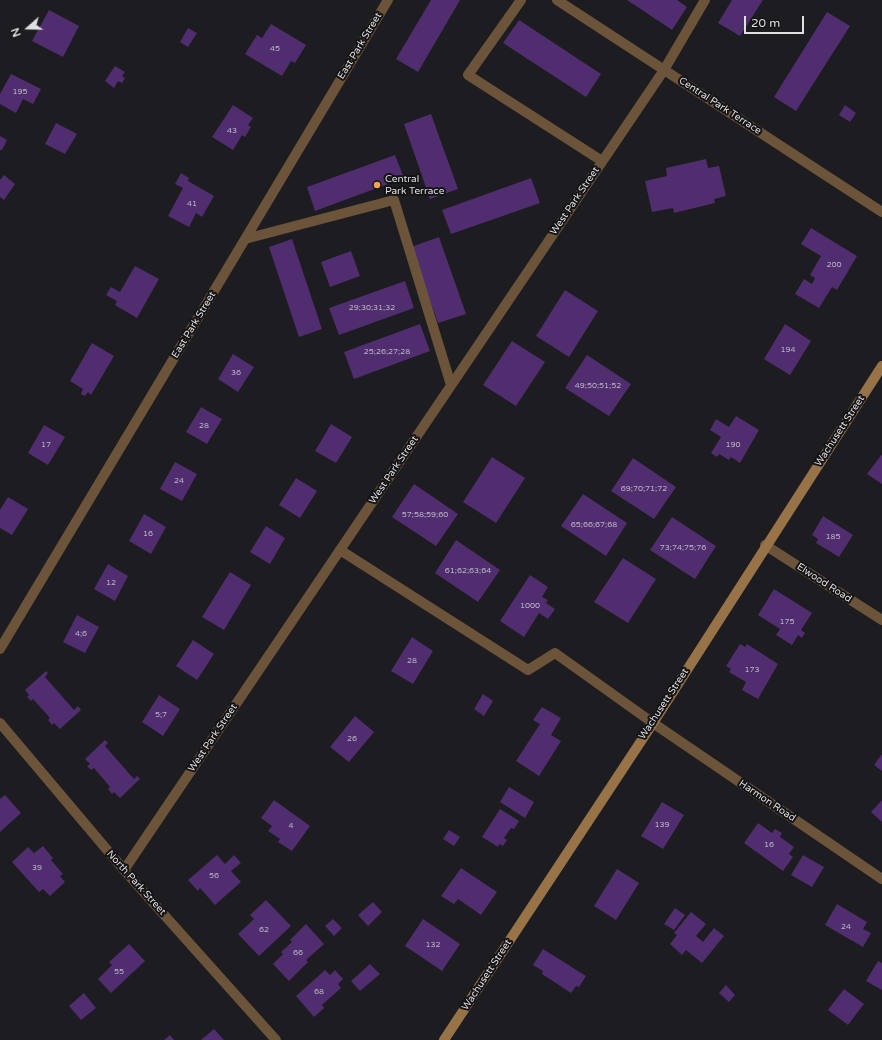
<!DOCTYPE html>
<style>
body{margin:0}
#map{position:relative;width:882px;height:1040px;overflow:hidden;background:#1d1c20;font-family:"Varela Round",sans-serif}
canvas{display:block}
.north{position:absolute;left:8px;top:8px;width:40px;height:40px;-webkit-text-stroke:3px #141316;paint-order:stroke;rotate:250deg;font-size:11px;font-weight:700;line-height:16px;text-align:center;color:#dfdee1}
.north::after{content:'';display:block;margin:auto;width:14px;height:18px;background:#dfdee1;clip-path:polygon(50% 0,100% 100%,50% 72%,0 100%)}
.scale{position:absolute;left:744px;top:16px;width:60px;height:18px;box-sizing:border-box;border:2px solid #dfdee1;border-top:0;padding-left:5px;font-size:12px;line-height:14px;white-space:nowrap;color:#dfdee1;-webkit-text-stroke:3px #141316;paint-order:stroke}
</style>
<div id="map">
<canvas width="882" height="1040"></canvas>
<div class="north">N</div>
<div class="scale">20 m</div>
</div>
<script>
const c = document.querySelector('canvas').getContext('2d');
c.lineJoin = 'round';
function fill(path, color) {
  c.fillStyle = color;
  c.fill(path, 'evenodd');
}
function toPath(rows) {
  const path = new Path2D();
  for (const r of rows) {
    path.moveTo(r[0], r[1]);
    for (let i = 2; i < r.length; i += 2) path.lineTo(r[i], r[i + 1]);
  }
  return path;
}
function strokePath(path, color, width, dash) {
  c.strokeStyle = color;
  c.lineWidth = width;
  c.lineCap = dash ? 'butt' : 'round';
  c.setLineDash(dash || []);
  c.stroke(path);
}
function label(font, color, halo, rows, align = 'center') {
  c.font = font + ' "Varela Round",sans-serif';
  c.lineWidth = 4;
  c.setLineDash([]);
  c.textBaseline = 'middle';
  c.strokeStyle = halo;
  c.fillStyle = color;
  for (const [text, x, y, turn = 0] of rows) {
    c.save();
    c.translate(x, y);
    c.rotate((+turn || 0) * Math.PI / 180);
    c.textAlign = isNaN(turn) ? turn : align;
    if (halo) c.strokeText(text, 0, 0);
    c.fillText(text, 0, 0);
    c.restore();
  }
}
const building = toPath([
 [431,0,460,0,418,72,396,59],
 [627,0,677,0,687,7,672,30],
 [732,0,763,0,740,36,718,23],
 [49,10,79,26,63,57,32,41],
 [827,12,850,26,796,111,774,97],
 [519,20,601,74,586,97,503,43],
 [271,24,306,45,295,63,291,61,282,76,245,54,257,35,262,38],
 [188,28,197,33,188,47,180,42],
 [115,66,125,72,122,76,125,78,122,83,118,81,114,88,105,81],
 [11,74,41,89,33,104,23,99,16,113,0,104,0,94],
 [233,105,253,118,248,125,251,127,245,137,242,135,233,150,212,137],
 [845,105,856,113,850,122,839,115],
 [431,114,458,189,430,199,404,124],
 [56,123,77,134,65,154,45,144],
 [0,136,7,140,2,150,0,150],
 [395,155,404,178,315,211,307,187],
 [706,159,708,168,719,166,726,196,714,199,715,203,674,213,673,208,652,212,645,181,667,176,666,168],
 [181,173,189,178,188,181,214,196,202,217,196,213,189,227,168,216,183,188,175,184],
 [4,175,15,184,4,200,0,197,0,180],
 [531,178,540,203,451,234,442,210],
 [811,228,857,256,837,290,832,287,819,308,795,294,804,279,812,284,815,278,810,275,821,256,801,244],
 [439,237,466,314,438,323,411,247],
 [292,239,322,329,299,337,269,247],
 [351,251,360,276,330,287,321,262],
 [135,266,159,279,137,318,115,305,117,301,106,295,111,287,120,292],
 [405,281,414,308,339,335,329,308],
 [565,290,598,311,569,357,536,336],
 [420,324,430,351,354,379,344,352],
 [785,324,811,341,790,375,764,359],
 [512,341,545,362,516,406,483,385],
 [92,343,114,356,91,395,88,392,85,396,81,394,83,389,70,381],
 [233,354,254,367,238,392,218,379],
 [587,355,631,384,609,416,565,388],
 [201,407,222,419,207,444,186,432],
 [736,416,759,430,740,463,731,457,729,460,719,454,717,457,711,453,721,437,710,430,716,419,729,427],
 [331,424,352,437,336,463,315,451],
 [44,425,65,437,48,465,28,453],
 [882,454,882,484,867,474],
 [492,457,525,478,496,523,463,502],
 [633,458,676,487,654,519,611,491],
 [175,462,197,474,182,501,160,489],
 [296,478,317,491,300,518,279,505],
 [414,484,458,514,436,546,392,517],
 [583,494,627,523,606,556,561,526],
 [8,497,28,509,12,535,0,528,0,510],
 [144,514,166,527,151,554,129,541],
 [823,516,853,535,839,557,816,543,818,539,812,535],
 [672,517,716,546,695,579,650,550],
 [266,526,285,538,270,564,250,552],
 [456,540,500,570,478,602,435,573],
 [623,558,656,579,628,623,594,602],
 [108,564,128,576,115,601,94,589],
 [230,572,251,585,224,630,202,617],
 [530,575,548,587,542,597,548,600,546,603,555,609,548,619,539,613,524,637,500,621],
 [774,589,812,613,801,630,805,633,802,638,798,635,792,645,776,635,780,629,758,615],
 [77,615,99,627,85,653,63,642],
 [412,637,433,651,413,684,391,671],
 [193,640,214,654,197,680,176,666],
 [740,644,745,647,747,644,778,664,758,699,742,690,746,682,729,672,731,669,726,666],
 [46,671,48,673,45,677,74,710,78,706,81,710,60,729,54,723,52,725,48,720,50,718,33,699,31,701,27,697,29,695,25,690],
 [483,694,493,701,484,716,474,709],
 [159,695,180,709,163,736,142,722],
 [542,707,561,718,551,735,561,741,539,776,516,761,540,724,533,720],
 [355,716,374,732,349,762,330,747],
 [105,740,108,743,105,746,134,779,137,776,140,779,120,798,114,792,112,794,108,789,110,787,94,768,91,770,87,766,90,764,85,759],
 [882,754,882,771,874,765],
 [509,787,534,802,525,818,500,802],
 [5,795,21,813,0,832,0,799],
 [274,800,310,826,292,851,278,842,280,839,268,831,272,826,261,818],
 [882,800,882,822,871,812],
 [662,802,684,815,663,849,641,836],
 [500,809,519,821,514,829,511,828,504,838,507,840,503,846,499,844,498,847,482,837],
 [758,823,772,833,775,829,782,833,780,837,794,847,789,854,793,857,783,871,744,843],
 [449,830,460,837,454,846,443,839],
 [43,846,53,858,51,860,63,874,60,876,65,882,50,896,43,889,39,892,12,862,28,847,34,853],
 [217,855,225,864,234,855,241,863,231,871,241,882,215,905,200,888,198,891,188,880],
 [803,855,824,867,812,887,791,875],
 [461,868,497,892,481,915,458,899,454,904,441,896],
 [617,869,639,883,616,920,594,906],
 [266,900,291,926,259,956,238,934,254,919,250,915],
 [373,902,382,912,368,926,358,915],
 [837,904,867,922,863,929,871,933,863,947,825,925],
 [675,908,685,915,674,930,664,924],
 [691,912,706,924,696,936,703,942,714,928,724,936,702,963,686,950,682,955,670,944,677,935,674,933],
 [333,919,342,928,334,936,325,926],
 [423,919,460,944,442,971,405,946],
 [306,924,324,944,306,960,308,962,289,981,273,964,283,954,281,952,292,942,290,940],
 [129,944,145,961,111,993,98,979,112,965,109,962],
 [543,949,586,976,579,987,576,986,571,993,542,974,543,971,533,965],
 [878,961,882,963,882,990,866,981],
 [370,964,380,974,360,991,351,981],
 [325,970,330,975,335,970,343,979,338,984,341,988,322,1005,324,1008,314,1017,296,996],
 [726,985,735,995,729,1002,719,993],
 [844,989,864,1004,848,1025,828,1010],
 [84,993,96,1008,81,1020,69,1006],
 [214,1029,224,1040,201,1040],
 [170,1035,174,1040,164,1040]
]);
const lane = toPath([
 [521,0,468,75,602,161],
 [340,550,528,670,555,653,653,723]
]);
const street = toPath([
 [557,0,882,212],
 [245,239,394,200,451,385],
 [765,545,882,620],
 [0,649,388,0],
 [0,723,124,870,276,1040],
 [653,723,882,879],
 [124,870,664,70,705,0]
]);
const secondary = toPath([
 [444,1040,653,723,882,366]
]);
const markers = [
 [377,185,4,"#f4a345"]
];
const numberNames = [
 ["45",275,49],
 ["195",20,92],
 ["43",232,131],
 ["41",192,204],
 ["200",834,265],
 ["29;30;31;32",372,308],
 ["194",788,350],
 ["25;26;27;28",387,352],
 ["36",236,373],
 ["49;50;51;52",598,386],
 ["28",204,426],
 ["17",46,445],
 ["190",733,445],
 ["24",179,481],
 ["69;70;71;72",644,489],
 ["57;58;59;60",425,515],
 ["65;66;67;68",594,525],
 ["16",148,534],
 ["185",833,537],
 ["73;74;75;76",683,548],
 ["61;62;63;64",468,571],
 ["12",111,583],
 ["1000",530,606],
 ["175",787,622],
 ["4;6",81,634],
 ["28",412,661],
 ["173",752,670],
 ["5;7",161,715],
 ["26",352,739],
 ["139",662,825],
 ["4",291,826],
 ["16",769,845],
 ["39",37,868],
 ["56",214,876],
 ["24",846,927],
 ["62",264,930],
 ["132",433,945],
 ["66",298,953],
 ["55",119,972],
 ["68",319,992]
];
const streetNames = [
 ["East Park Street",360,46,-59],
 ["Central Park Terrace",720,106,33],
 ["West Park Street",575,201,-56],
 ["East Park Street",194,325,-59],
 ["Wachusett Street",840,431,-57],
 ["West Park Street",394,470,-56],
 ["Elwood Road",824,583,33],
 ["Wachusett Street",664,704,-57],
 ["West Park Street",213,738,-56],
 ["Harmon Road",767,801,34],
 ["North Park Street",136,883,48],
 ["Wachusett Street",487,975,-57]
];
const poiNames = [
 ["Central",385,179],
 ["Park Terrace",385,191]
];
fill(building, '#502d6f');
strokePath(lane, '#6b5439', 10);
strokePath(street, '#6b5439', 10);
strokePath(secondary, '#987347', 10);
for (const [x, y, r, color] of markers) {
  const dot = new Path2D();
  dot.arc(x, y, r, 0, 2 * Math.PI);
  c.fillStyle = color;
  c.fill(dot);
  strokePath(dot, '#141316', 1.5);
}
label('8px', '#bbb2c4', null, numberNames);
label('10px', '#dfdee1', '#141316', streetNames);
label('10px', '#dfdee1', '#141316', poiNames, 'left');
</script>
